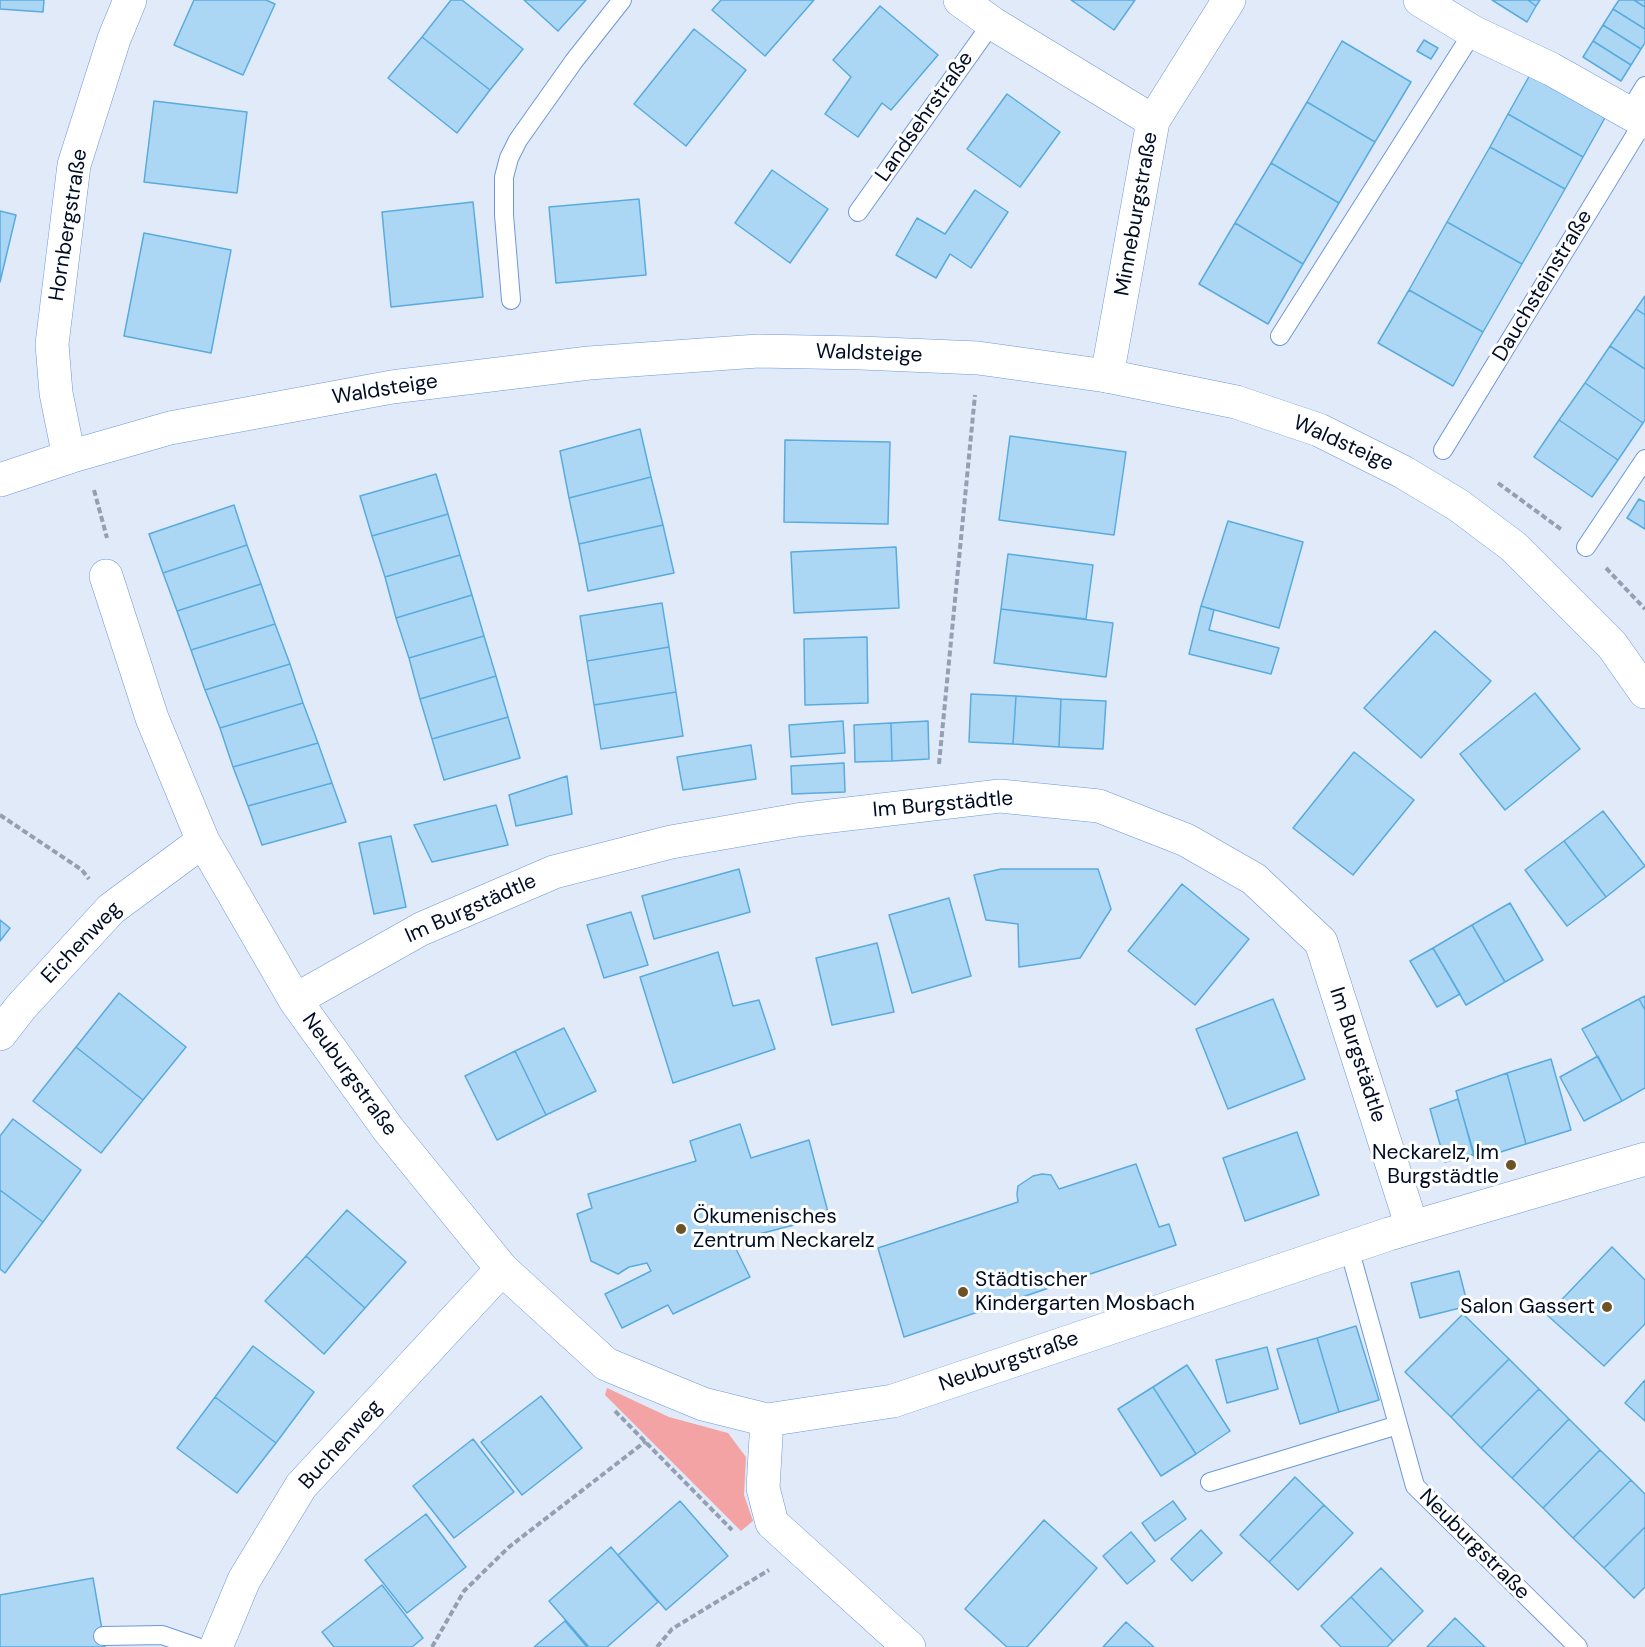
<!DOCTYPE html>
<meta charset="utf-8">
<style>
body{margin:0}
canvas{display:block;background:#e1eaf9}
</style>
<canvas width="1645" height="1647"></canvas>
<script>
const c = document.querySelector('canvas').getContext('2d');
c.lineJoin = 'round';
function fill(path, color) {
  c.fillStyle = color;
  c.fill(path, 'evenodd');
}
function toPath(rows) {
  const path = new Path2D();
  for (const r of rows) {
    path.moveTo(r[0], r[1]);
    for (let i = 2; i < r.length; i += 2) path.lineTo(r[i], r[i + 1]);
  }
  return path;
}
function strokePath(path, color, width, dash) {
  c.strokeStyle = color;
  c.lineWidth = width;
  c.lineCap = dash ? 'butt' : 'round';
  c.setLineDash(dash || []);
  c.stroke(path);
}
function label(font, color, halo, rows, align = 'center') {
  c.font = font + ' "DM Sans",sans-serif';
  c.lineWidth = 6;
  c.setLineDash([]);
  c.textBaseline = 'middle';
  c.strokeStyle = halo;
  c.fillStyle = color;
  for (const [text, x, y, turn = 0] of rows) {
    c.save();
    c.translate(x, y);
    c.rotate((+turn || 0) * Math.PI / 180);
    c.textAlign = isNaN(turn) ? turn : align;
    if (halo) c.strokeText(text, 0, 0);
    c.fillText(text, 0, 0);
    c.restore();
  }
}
const green = toPath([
 [607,1388,669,1417,728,1433,746,1457,744,1495,753,1521,741,1531,605,1395]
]);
const building = toPath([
 [0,0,44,0,43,12,0,9,0,0],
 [194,0,266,0,275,4,243,75,174,45,194,0],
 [451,0,462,0,523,49,490,90,422,37,451,0],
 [524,0,586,0,558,31,524,0],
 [721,0,814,0,765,56,712,10,721,0],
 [1071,0,1135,0,1114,30,1071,0],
 [1492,0,1528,0,1536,6,1527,22,1492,0],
 [1528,0,1540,0,1536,6,1528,0],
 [1619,0,1634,0,1645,7,1645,29,1613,9,1619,0],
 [1634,0,1645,0,1645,7,1634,0],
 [880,6,938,55,891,110,882,103,858,137,825,114,851,77,833,60,880,6],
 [1613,9,1645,29,1645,43,1641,49,1603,25,1613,9],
 [1603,25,1641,49,1631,65,1593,41,1603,25],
 [694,29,746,70,686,146,634,104,694,29],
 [422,37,490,90,457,133,388,78,422,37],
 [1424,40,1438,48,1431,59,1417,51,1424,40],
 [1342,41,1411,82,1375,142,1307,102,1342,41],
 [1593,41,1631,65,1621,81,1583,57,1593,41],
 [1531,73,1606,116,1583,157,1508,114,1531,73],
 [1007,94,1060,132,1020,187,967,149,1007,94],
 [154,101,247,112,237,193,144,182,154,101],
 [1307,102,1375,142,1339,203,1271,163,1307,102],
 [1508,114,1583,157,1565,189,1490,147,1508,114],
 [1490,147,1565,189,1522,264,1447,222,1490,147],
 [1271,163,1339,203,1303,264,1235,223,1271,163],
 [772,170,828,209,790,263,735,223,772,170],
 [975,190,1008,212,971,268,950,254,936,278,896,255,917,218,945,234,975,190],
 [639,199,646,275,556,283,549,207,639,199],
 [473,202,483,297,391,307,382,212,473,202],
 [0,211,16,215,0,282,0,211],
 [1447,222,1522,264,1483,332,1409,290,1447,222],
 [1235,223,1303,264,1268,324,1199,284,1235,223],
 [144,233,231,250,211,353,124,336,144,233],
 [1409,290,1483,332,1453,386,1378,343,1409,290],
 [1645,296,1645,315,1636,309,1645,296],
 [1636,309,1645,315,1645,369,1610,346,1636,309],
 [1610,346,1645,369,1645,420,1643,423,1585,383,1610,346],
 [1585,383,1643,423,1618,460,1559,420,1585,383],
 [1559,420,1618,460,1592,497,1534,457,1559,420],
 [640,429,651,477,569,498,560,451,640,429],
 [1010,436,1126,452,1114,535,999,520,1010,436],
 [785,440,890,442,888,524,784,522,785,440],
 [436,474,448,514,372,536,360,496,436,474],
 [651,477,663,525,579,544,569,498,651,477],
 [1639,499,1645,502,1645,529,1627,518,1639,499],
 [234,505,247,545,163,573,149,534,234,505],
 [448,514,460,555,385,577,372,536,448,514],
 [1228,521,1303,542,1279,628,1201,606,1228,521],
 [663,525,674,573,588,591,579,544,663,525],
 [247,545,261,584,177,611,163,573,247,545],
 [896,547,899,608,794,613,791,552,896,547],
 [1008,554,1093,565,1086,619,1001,609,1008,554],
 [460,555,472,595,396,618,385,577,460,555],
 [261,584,275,624,191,650,177,611,261,584],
 [472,595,484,636,409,658,396,618,472,595],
 [662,603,669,647,587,661,580,616,662,603],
 [1201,606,1214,610,1209,630,1279,648,1271,674,1189,654,1201,606],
 [1001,609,1113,623,1106,677,994,663,1001,609],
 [275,624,290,664,205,690,191,650,275,624],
 [1435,631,1491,681,1421,758,1364,708,1435,631],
 [484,636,496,676,420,699,409,658,484,636],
 [867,637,868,703,805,705,804,639,867,637],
 [669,647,676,692,594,705,587,661,669,647],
 [290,664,303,703,220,728,205,690,290,664],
 [496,676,508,717,432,739,420,699,496,676],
 [676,692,683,736,601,749,594,705,676,692],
 [1535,693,1580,749,1505,810,1460,754,1535,693],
 [971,694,1016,696,1013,744,969,742,971,694],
 [1016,696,1061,699,1059,747,1013,744,1016,696],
 [1061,699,1106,701,1103,749,1059,747,1061,699],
 [303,703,318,743,233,767,220,728,303,703],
 [508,717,520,758,444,780,432,739,508,717],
 [843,721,845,753,791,757,789,725,843,721],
 [928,721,929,759,892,761,891,723,928,721],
 [891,723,892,761,855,762,854,725,891,723],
 [318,743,332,783,248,806,233,767,318,743],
 [751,745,756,779,683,790,677,757,751,745],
 [1354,752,1414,800,1353,875,1293,828,1354,752],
 [844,763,845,792,792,794,791,766,844,763],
 [567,776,572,814,516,826,509,795,567,776],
 [332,783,346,822,262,845,248,806,332,783],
 [496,805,508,845,432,862,414,825,496,805],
 [1603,811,1645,866,1606,897,1564,841,1603,811],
 [391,836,406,907,374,914,359,843,391,836],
 [1564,841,1606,897,1567,926,1525,870,1564,841],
 [739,869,750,912,654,939,642,896,739,869],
 [1001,869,1098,869,1111,909,1080,958,1019,967,1018,924,986,920,974,875,1001,869],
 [1182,884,1249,939,1195,1005,1128,951,1182,884],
 [949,898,971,976,912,993,889,915,949,898],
 [1510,903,1543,960,1505,982,1472,925,1510,903],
 [631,912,648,965,604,978,587,925,631,912],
 [0,920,10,928,0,941,0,920],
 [1472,925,1505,982,1466,1005,1433,948,1472,925],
 [877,943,894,1012,832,1025,816,958,877,943],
 [1433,948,1460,994,1437,1007,1410,961,1433,948],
 [718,952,733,1006,759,1000,775,1049,673,1083,640,977,718,952],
 [119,993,186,1047,143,1100,76,1047,119,993],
 [1645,996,1645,1010,1639,999,1645,996],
 [1273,999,1305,1079,1228,1109,1196,1029,1273,999],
 [1639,999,1645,1010,1645,1088,1622,1101,1582,1029,1639,999],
 [564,1028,596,1091,546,1115,515,1051,564,1028],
 [76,1047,143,1100,101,1153,33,1101,76,1047],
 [515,1051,546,1115,497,1140,465,1076,515,1051],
 [1598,1056,1622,1101,1584,1121,1560,1077,1598,1056],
 [1551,1059,1571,1130,1526,1144,1507,1073,1551,1059],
 [1507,1073,1526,1144,1475,1160,1456,1091,1507,1073],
 [1458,1099,1474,1154,1445,1162,1430,1109,1458,1099],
 [13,1119,81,1170,43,1222,0,1190,0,1136,13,1119],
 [740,1124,751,1158,809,1140,829,1216,732,1241,750,1277,673,1314,668,1305,622,1328,605,1294,651,1271,647,1263,629,1267,618,1274,591,1261,577,1214,592,1208,588,1194,696,1161,690,1141,740,1124],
 [1297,1132,1319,1195,1245,1221,1223,1158,1297,1132],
 [1136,1164,1159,1227,1169,1224,1176,1245,904,1337,878,1248,1018,1202,1017,1194,1018,1186,1033,1176,1042,1174,1051,1175,1059,1189,1136,1164],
 [0,1190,43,1222,5,1273,0,1269,0,1190],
 [347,1210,406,1262,365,1308,306,1256,347,1210],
 [1612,1247,1645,1280,1645,1324,1604,1366,1547,1315,1612,1247],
 [306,1256,365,1308,324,1354,265,1301,306,1256],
 [1459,1271,1468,1306,1420,1318,1411,1283,1459,1271],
 [1463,1314,1509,1359,1451,1417,1405,1372,1463,1314],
 [1356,1326,1379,1400,1339,1412,1317,1338,1356,1326],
 [1317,1338,1339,1412,1300,1424,1277,1349,1317,1338],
 [253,1346,314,1392,276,1443,215,1397,253,1346],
 [1267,1347,1278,1389,1227,1403,1216,1360,1267,1347],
 [1509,1359,1539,1389,1481,1448,1451,1417,1509,1359],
 [1187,1365,1230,1431,1196,1454,1153,1387,1187,1365],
 [1645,1380,1645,1421,1625,1403,1645,1380],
 [1153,1387,1196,1454,1161,1476,1118,1409,1153,1387],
 [1539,1389,1569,1419,1512,1478,1481,1448,1539,1389],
 [541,1396,582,1448,522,1495,481,1442,541,1396],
 [215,1397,276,1443,237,1493,177,1448,215,1397],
 [1569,1419,1600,1450,1543,1508,1512,1478,1569,1419],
 [473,1439,514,1492,454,1538,413,1486,473,1439],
 [1600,1450,1631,1480,1573,1538,1543,1508,1600,1450],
 [1295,1477,1324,1505,1269,1562,1240,1535,1295,1477],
 [1631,1480,1645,1494,1645,1527,1604,1568,1573,1538,1631,1480],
 [680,1501,728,1556,666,1610,618,1555,680,1501],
 [1173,1501,1186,1519,1155,1541,1142,1523,1173,1501],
 [1324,1505,1353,1533,1298,1590,1269,1562,1324,1505],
 [426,1514,466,1567,407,1613,365,1560,426,1514],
 [1044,1520,1097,1568,1027,1647,1007,1647,965,1609,1044,1520],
 [1645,1527,1645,1587,1634,1598,1604,1568,1645,1527],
 [1201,1530,1222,1553,1192,1581,1171,1559,1201,1530],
 [1131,1532,1155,1561,1127,1584,1103,1556,1131,1532],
 [611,1547,658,1602,607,1647,589,1647,549,1601,611,1547],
 [1381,1568,1423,1611,1393,1641,1351,1597,1381,1568],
 [93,1578,105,1647,0,1647,0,1595,93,1578],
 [382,1585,423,1638,412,1647,334,1647,322,1632,382,1585],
 [1351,1597,1393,1641,1387,1647,1341,1647,1321,1626,1351,1597],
 [1455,1618,1485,1647,1427,1647,1455,1618],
 [565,1621,587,1647,534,1647,565,1621],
 [1126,1622,1154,1647,1103,1647,1126,1622]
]);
const path = toPath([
 [1498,483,1562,530],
 [94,490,107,538],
 [1606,568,1645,609],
 [939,764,975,395],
 [0,815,82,870,89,879],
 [615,1411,732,1530],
 [432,1647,464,1591,509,1547,646,1441],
 [657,1647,672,1629,769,1570]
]);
const lane = toPath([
 [1629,112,1645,86],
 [858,212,992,23],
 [511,300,504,215,504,177,509,158,518,140,574,61,622,0],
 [1280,336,1473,32],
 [1443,450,1644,121],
 [1586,547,1645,459],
 [1349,1248,1415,1486,1578,1647],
 [1210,1482,1398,1425],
 [103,1636,162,1635,197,1647]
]);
const street = toPath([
 [960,0,992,23,1153,121],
 [1420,0,1473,32,1551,69,1645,122],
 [1107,376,1153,121,1229,0],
 [69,457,56,393,52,344,74,165,114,39,130,0],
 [106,576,152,718,203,841,295,1000,388,1129,502,1269,606,1364,703,1404,767,1420,893,1401,1389,1234,1645,1159],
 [295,1000,421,929,554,872,671,842,797,820,1000,796,1099,806,1186,840,1254,879,1321,942,1412,1227],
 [0,1034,21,1007,111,909,203,841],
 [767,1420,763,1488,772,1523,909,1647],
 [216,1647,244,1580,301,1486,502,1269]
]);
const secondary = toPath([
 [0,480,69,457,170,428,392,387,589,363,758,351,861,353,978,358,1107,376,1236,402,1319,430,1403,472,1458,505,1514,547,1612,645,1645,692]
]);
const markers = [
 [1511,1165,6,"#6d5225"],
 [681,1229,6,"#6d5225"],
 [963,1292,6,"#6d5225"],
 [1607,1307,6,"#6d5225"]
];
const streetNames = [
 ["Landsehrstraße",925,117,-55],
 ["Minneburgstraße",1137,214,-80],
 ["Hornbergstraße",69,225,-81],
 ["Dauchsteinstraße",1543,286,-59],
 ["Waldsteige",869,354,2],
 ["Waldsteige",385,390,-9],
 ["Waldsteige",1343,444,24],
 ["Im Burgstädtle",943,805,-5],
 ["Im Burgstädtle",471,909,-24],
 ["Eichenweg",82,943,-46],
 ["Im Burgstädtle",1357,1055,72],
 ["Neuburgstraße",349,1075,54],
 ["Neuburgstraße",1009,1362,-19],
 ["Buchenweg",341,1445,-48],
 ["Neuburgstraße",1474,1545,45]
];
const poiNames = [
 ["Neckarelz, Im",1499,1153],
 ["Burgstädtle",1499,1177],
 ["Ökumenisches",693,1217,"left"],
 ["Zentrum Neckarelz",693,1241,"left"],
 ["Städtischer",975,1280,"left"],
 ["Kindergarten Mosbach",975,1304,"left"],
 ["Salon Gassert",1595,1307]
];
fill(green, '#f4a3a4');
fill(building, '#abd7f4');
strokePath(building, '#59abde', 1.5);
strokePath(lane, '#6d98db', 20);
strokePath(street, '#6d98db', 34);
strokePath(secondary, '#6d98db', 34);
strokePath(path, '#949fb1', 4, [6, 3]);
strokePath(lane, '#fff', 18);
strokePath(street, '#fff', 33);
strokePath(secondary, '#fff', 33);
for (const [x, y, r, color] of markers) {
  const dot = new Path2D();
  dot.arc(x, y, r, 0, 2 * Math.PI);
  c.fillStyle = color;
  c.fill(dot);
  strokePath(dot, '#fff', 2);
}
label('21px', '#010d25', '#fff', streetNames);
label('21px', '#010d25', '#fff', poiNames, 'right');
</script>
